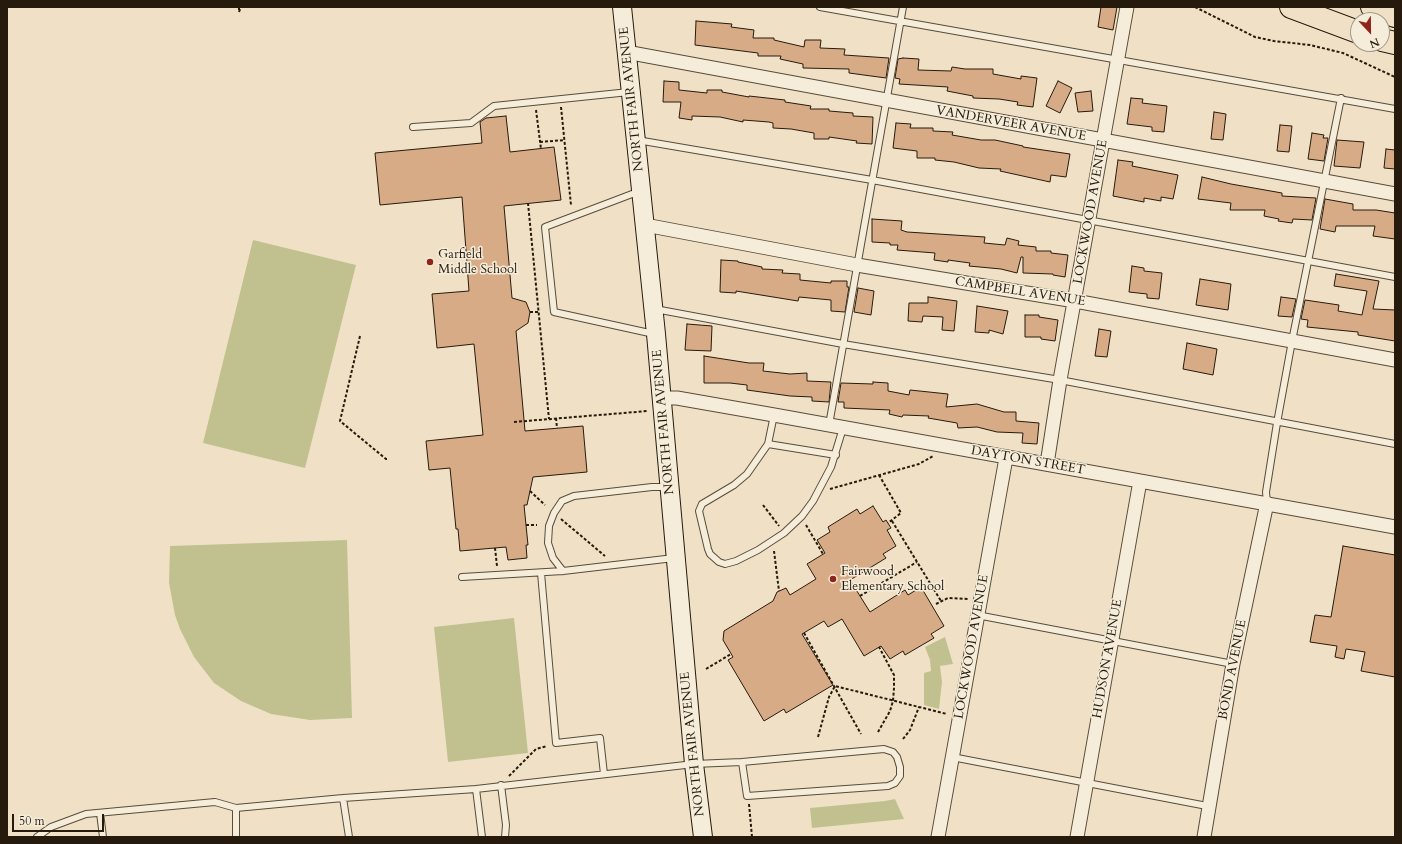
<!DOCTYPE html>
<style>
body{margin:0}
#map{position:relative;width:1402px;height:844px;overflow:hidden;background:#f0e1c6;font-family:Cardo,serif}
canvas{display:block}
.frame{position:absolute;inset:0;border:8px solid #261a0c;pointer-events:none}
.north{position:absolute;left:1350px;top:12px;width:40px;height:40px;box-sizing:border-box;background:#f5ecda;border:1px solid #a29888;border-radius:50%;rotate:158deg;font-size:11px;font-weight:700;line-height:16px;text-align:center;color:#261a0c}
.north::after{content:'';display:block;margin:auto;width:14px;height:18px;background:#8f2418;clip-path:polygon(50% 0,100% 100%,50% 72%,0 100%)}
.scale{position:absolute;left:12px;top:814px;width:92px;height:18px;box-sizing:border-box;border:2px solid #261a0c;border-top:0;padding-left:5px;font-size:12px;line-height:14px;white-space:nowrap;color:#261a0c;-webkit-text-stroke:3px #f5ecda;paint-order:stroke}
</style>
<div id="map">
<canvas width="1402" height="844"></canvas>
<div class="frame"></div>
<div class="north">N</div>
<div class="scale">50 m</div>
</div>
<script>
const c = document.querySelector('canvas').getContext('2d');
c.lineJoin = 'round';
function fill(path, color) {
  c.fillStyle = color;
  c.fill(path, 'evenodd');
}
function toPath(rows) {
  const path = new Path2D();
  for (const r of rows) {
    path.moveTo(r[0], r[1]);
    for (let i = 2; i < r.length; i += 2) path.lineTo(r[i], r[i + 1]);
  }
  return path;
}
function strokePath(path, color, width, dash) {
  c.strokeStyle = color;
  c.lineWidth = width;
  c.lineCap = dash ? 'butt' : 'round';
  c.setLineDash(dash || []);
  c.stroke(path);
}
function label(font, color, halo, rows, align = 'center') {
  c.font = font + ' Cardo,serif';
  c.lineWidth = 3;
  c.setLineDash([]);
  c.textBaseline = 'middle';
  c.strokeStyle = halo;
  c.fillStyle = color;
  for (const [text, x, y, turn = 0] of rows) {
    c.save();
    c.translate(x, y);
    c.rotate((+turn || 0) * Math.PI / 180);
    c.textAlign = isNaN(turn) ? turn : align;
    if (halo) c.strokeText(text, 0, 0);
    c.fillText(text, 0, 0);
    c.restore();
  }
}
const green = toPath([
 [253,240,356,265,305,468,203,443],
 [347,540,352,718,310,720,271,714,241,701,214,683,194,657,180,629,175,615,169,583,170,546],
 [514,618,528,753,448,762,434,627],
 [945,637,953,664,940,666,942,682,939,709,924,705,924,673,931,671,930,660,925,647],
 [895,799,904,819,812,828,810,808,885,801]
]);
const building = toPath([
 [1101,7,1117,7,1113,30,1098,27,1101,7],
 [696,21,732,24,731,27,754,30,753,38,774,38,774,40,804,47,805,40,821,40,820,48,845,49,844,55,889,58,886,78,849,73,849,69,803,68,803,64,780,59,781,56,758,56,758,53,695,45,696,21],
 [903,58,919,59,918,70,951,71,952,67,965,69,993,69,993,74,1021,79,1021,76,1037,78,1033,107,1017,105,1018,102,999,99,973,98,973,96,947,91,948,87,899,84,900,79,895,78,898,59,903,58],
 [664,81,679,82,679,90,707,93,707,90,722,90,722,92,749,97,749,96,785,100,785,102,811,106,810,109,829,109,829,111,853,113,853,116,873,117,872,144,856,143,857,141,829,137,829,139,814,139,814,133,791,129,773,128,773,123,769,122,743,120,743,122,720,117,692,116,692,120,679,118,681,102,663,102,664,81],
 [1058,81,1072,88,1060,113,1046,106,1058,81],
 [1091,91,1093,111,1078,112,1075,93,1091,91],
 [1131,98,1143,99,1142,103,1167,106,1164,132,1152,131,1152,127,1127,124,1131,98],
 [1214,112,1226,114,1223,140,1211,139,1214,112],
 [506,116,510,152,554,147,561,200,504,206,512,298,526,302,530,312,528,323,516,331,525,431,583,426,587,472,533,477,527,505,524,505,528,545,526,545,527,558,508,560,506,547,460,551,458,529,456,529,450,468,429,470,426,441,483,435,474,344,437,348,432,294,469,291,462,197,380,205,375,153,482,143,480,122,486,118,506,116],
 [896,123,911,124,910,128,933,128,933,131,953,132,952,135,981,140,995,140,1023,146,1023,147,1070,154,1066,177,1051,175,1050,182,1000,171,1001,169,979,168,954,162,935,160,935,158,917,158,917,151,893,148,896,123],
 [1280,125,1292,126,1289,152,1277,151,1280,125],
 [1312,133,1324,135,1323,138,1328,138,1324,161,1308,159,1312,133],
 [1337,140,1364,142,1360,168,1334,166,1337,140],
 [1386,149,1395,150,1395,169,1384,168,1386,149],
 [1118,160,1133,162,1132,166,1178,175,1173,199,1161,197,1161,201,1144,198,1144,202,1113,196,1118,160],
 [1202,177,1231,184,1282,193,1282,196,1316,198,1312,220,1293,219,1292,223,1278,221,1279,219,1264,216,1265,210,1230,210,1231,203,1198,199,1202,177],
 [1325,199,1353,204,1353,210,1376,210,1395,213,1395,239,1373,236,1375,226,1336,226,1335,232,1320,229,1325,199],
 [872,219,902,221,901,230,907,232,985,237,984,243,1005,245,1007,238,1019,241,1018,245,1036,247,1036,251,1051,251,1051,253,1068,255,1065,277,1053,275,1053,274,1023,273,1023,257,1021,257,1017,273,1001,269,969,266,970,263,948,260,948,262,934,260,935,253,897,250,898,245,890,245,890,243,872,242,872,219],
 [721,260,738,261,738,262,762,267,762,269,783,270,782,273,800,274,800,280,831,283,831,281,847,281,847,287,849,287,845,312,831,311,831,300,799,297,798,301,736,291,736,293,720,292,721,260],
 [1132,266,1144,268,1144,271,1162,273,1159,299,1147,298,1147,294,1129,292,1132,266],
 [1336,274,1379,281,1373,309,1395,310,1395,341,1358,335,1358,332,1307,327,1308,320,1301,319,1305,300,1339,305,1338,311,1362,315,1367,291,1334,286,1336,274],
 [1200,279,1231,284,1228,310,1196,305,1200,279],
 [858,288,874,291,871,315,854,312,858,288],
 [928,297,957,301,954,331,942,330,943,317,923,316,922,322,908,321,909,303,928,303,928,297],
 [1281,297,1296,299,1292,317,1278,316,1281,297],
 [977,306,1008,311,1003,334,989,330,989,333,975,332,977,306],
 [1025,315,1039,315,1039,317,1058,320,1055,341,1041,339,1041,337,1025,337,1025,315],
 [687,324,712,326,711,351,685,350,687,324],
 [1099,329,1111,331,1107,357,1095,356,1099,329],
 [1187,343,1217,349,1213,375,1183,369,1187,343],
 [704,356,749,363,764,363,763,371,790,374,807,373,807,381,831,382,829,402,812,401,812,397,790,396,747,390,747,385,730,383,704,383,704,356],
 [873,382,888,383,888,391,909,395,910,390,948,394,946,407,977,404,1004,412,1016,412,1016,421,1039,423,1037,444,1022,443,1023,433,997,432,977,427,958,428,957,423,928,418,929,416,903,415,902,417,889,414,890,410,844,408,844,402,838,402,841,383,873,384,873,382],
 [873,506,883,522,886,520,891,528,887,530,896,546,883,554,886,558,850,580,870,612,905,590,908,595,921,587,944,626,931,634,934,638,905,655,903,651,890,659,881,646,864,656,842,619,828,627,824,621,802,634,833,685,786,713,784,709,764,721,728,660,733,657,723,640,724,631,773,601,777,592,786,588,790,595,816,579,807,564,825,553,817,540,830,532,828,527,857,509,860,514,873,506],
 [1343,546,1395,555,1395,677,1361,671,1365,652,1346,649,1344,659,1335,657,1337,646,1310,642,1315,615,1331,617,1343,546]
]);
const path = toPath([
 [206,7,207,7],
 [239,7,239,12,241,7],
 [1195,7,1255,37,1274,41,1310,45,1343,53,1395,77],
 [561,107,571,205],
 [536,110,541,149],
 [540,142,565,140],
 [528,203,549,419],
 [530,312,539,312],
 [360,336,340,421,386,459,389,459],
 [556,418,557,428],
 [514,422,648,411],
 [879,475,901,513,888,523],
 [830,489,919,464,933,456],
 [530,491,545,505],
 [763,505,779,526],
 [561,519,605,556],
 [892,521,941,601],
 [526,525,537,525],
 [806,525,823,554],
 [495,548,497,566],
 [774,551,779,591],
 [860,596,917,562],
 [936,604,948,598,969,599],
 [804,633,861,734],
 [706,669,731,654],
 [878,732,890,711,893,701,894,688,894,675,879,647],
 [818,737,829,697,835,686,947,714],
 [903,739,910,730,919,707],
 [509,776,536,749,547,746],
 [749,804,752,837]
]);
const lane = toPath([
 [820,7,1395,109],
 [413,127,471,123,494,106,629,92],
 [637,140,872,180,1395,277],
 [640,191,545,227,554,312,654,334],
 [655,309,843,344,1060,380,1395,444],
 [774,415,768,444,747,474,734,485,702,504,699,511,708,549,710,554,719,562,725,564,736,561,758,550,784,533,802,516,813,501,831,467,843,428],
 [829,425,903,7],
 [768,444,836,455],
 [1267,503,1266,492,1277,423,1292,341,1341,98],
 [563,571,553,558,548,543,549,526,554,513,562,501,574,496,652,487,667,487],
 [541,573,556,743,600,738,604,774],
 [462,577,563,571,674,558],
 [977,615,1233,664],
 [952,757,1207,806],
 [501,785,506,825,505,837],
 [476,789,482,837],
 [343,798,349,837],
 [100,813,103,837],
 [37,837,51,827,86,814,215,802,236,808,343,798,476,789,694,764,742,762,884,749,893,752,897,757,900,767,900,776,895,783,888,786,747,796,742,762],
 [236,837,236,808]
]);
const street = toPath([
 [626,52,1395,194],
 [645,225,857,265,1075,301,1395,360],
 [661,398,677,398,774,415,1395,527],
 [1047,464,1060,380,1127,7],
 [938,837,1006,458],
 [1077,837,1140,481],
 [1204,837,1233,664,1267,503]
]);
const secondary = toPath([
 [622,7,656,334,694,764,703,837]
]);
const highway = toPath([
 [1291,7,1358,32],
 [1372,7,1395,16],
 [1382,40,1395,43]
]);
const markers = [
 [430,262,4,"#8f2418"],
 [833,579,4,"#8f2418"]
];
const streetNames = [
 ["NORTH FAIR AVENUE",632,99,-96],
 ["VANDERVEER AVENUE",1011,124,10],
 ["LOCKWOOD AVENUE",1091,212,-80],
 ["CAMPBELL AVENUE",1020,292,9],
 ["NORTH FAIR AVENUE",664,422,-95],
 ["DAYTON STREET",1028,461,10],
 ["LOCKWOOD AVENUE",972,647,-80],
 ["HUDSON AVENUE",1108,659,-80],
 ["BOND AVENUE",1233,670,-79],
 ["NORTH FAIR AVENUE",693,744,-96]
];
const poiNames = [
 ["Garfield",438,255],
 ["Middle School",438,270],
 ["Fairwood",841,572],
 ["Elementary School",841,587]
];
fill(green, '#c1c190');
fill(building, '#d8ab87');
strokePath(building, '#261a0c', 1);
strokePath(lane, '#584c3a', 8);
strokePath(street, '#584c3a', 15);
strokePath(secondary, '#261a0c', 20);
strokePath(highway, '#261a0c', 24);
strokePath(path, '#261a0c', 2, [3, 2]);
strokePath(lane, '#f5ecda', 6);
strokePath(street, '#f5ecda', 13);
strokePath(secondary, '#f5ecda', 18);
strokePath(highway, '#f0e1c6', 22);
for (const [x, y, r, color] of markers) {
  const dot = new Path2D();
  dot.arc(x, y, r, 0, 2 * Math.PI);
  c.fillStyle = color;
  c.fill(dot);
  strokePath(dot, '#f5ecda', 1.5);
}
label('13px', '#261a0c', '#f5ecda', streetNames);
label('13px', '#261a0c', '#f5ecda', poiNames, 'left');
</script>
